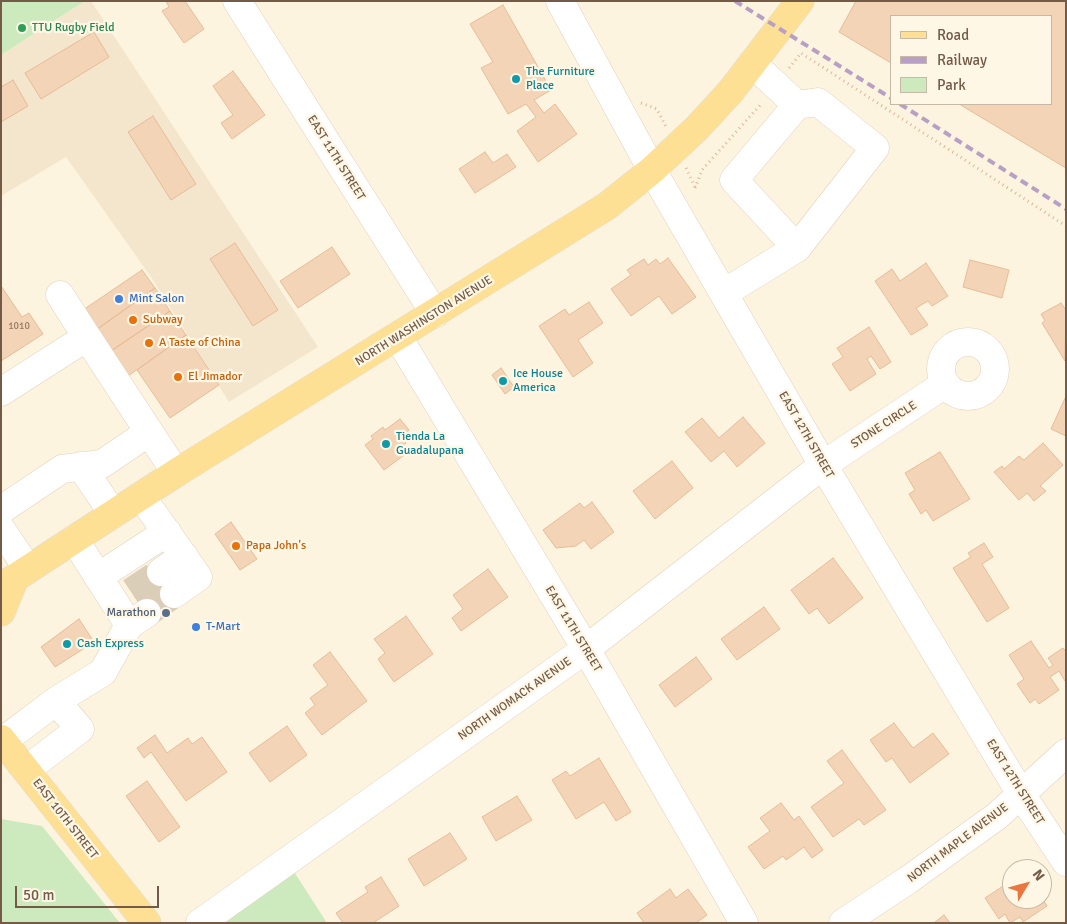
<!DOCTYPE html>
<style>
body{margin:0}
#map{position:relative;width:1067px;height:924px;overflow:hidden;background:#fdf4df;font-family:Signika,sans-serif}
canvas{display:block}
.frame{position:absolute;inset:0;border:2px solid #735b47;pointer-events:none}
.legend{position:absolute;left:890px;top:15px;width:162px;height:90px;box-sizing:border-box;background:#fff7e6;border:1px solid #c7b9a6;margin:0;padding:6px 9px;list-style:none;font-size:15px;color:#735b47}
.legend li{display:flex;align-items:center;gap:10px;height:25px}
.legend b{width:25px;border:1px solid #c7b9a6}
.north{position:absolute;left:1002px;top:859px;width:50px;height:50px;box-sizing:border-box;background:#fff7e6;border:1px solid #c7b9a6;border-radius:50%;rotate:53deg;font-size:14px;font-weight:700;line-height:20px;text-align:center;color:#735b47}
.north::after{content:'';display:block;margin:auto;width:18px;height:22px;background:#ea7640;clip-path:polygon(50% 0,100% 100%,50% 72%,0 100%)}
.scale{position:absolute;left:15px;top:886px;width:144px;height:22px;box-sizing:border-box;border:2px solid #735b47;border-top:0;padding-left:6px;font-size:15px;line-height:18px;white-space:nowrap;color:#735b47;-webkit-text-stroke:4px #fff7e6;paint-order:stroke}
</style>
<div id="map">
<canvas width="1067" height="924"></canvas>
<div class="frame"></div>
<ul class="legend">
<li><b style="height:6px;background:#fee095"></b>Road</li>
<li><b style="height:6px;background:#b79fc5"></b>Railway</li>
<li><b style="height:14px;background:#cceabe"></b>Park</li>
</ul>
<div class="north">N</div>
<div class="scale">50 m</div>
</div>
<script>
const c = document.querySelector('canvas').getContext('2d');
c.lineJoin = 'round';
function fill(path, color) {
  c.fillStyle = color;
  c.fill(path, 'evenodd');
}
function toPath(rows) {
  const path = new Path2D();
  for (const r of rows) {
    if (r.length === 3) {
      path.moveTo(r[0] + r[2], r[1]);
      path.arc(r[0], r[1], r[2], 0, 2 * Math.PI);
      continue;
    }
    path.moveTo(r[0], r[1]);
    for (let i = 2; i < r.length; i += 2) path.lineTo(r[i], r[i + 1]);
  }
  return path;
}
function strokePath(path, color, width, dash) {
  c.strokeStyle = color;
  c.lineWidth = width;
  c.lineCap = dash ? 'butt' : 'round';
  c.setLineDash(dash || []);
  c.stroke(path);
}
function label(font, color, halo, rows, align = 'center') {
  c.font = font + ' Signika,sans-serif';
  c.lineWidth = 4.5;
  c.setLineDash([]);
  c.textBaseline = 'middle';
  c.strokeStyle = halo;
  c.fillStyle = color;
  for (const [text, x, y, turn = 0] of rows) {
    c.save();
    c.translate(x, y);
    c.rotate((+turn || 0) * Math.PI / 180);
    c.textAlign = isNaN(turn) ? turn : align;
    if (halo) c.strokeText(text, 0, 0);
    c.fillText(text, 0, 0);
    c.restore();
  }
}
const residential = toPath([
 [85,1,91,1,318,347,229,402,151,277,66,157,1,196,1,55]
]);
const green = toPath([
 [1,1,85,1,1,55],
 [1,819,42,826,120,923,1,923],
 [291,867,327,923,212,923]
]);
const building = toPath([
 [166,1,185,1,204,29,184,43,162,11,169,7,166,1],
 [856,1,1066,1,1066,168,959,104,1051,104,1051,16,891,16,891,63,839,32,856,1],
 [503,5,551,90,534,100,544,113,555,104,577,134,538,162,517,131,536,117,526,104,508,114,481,68,493,62,470,24,503,5],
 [94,32,109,57,41,99,25,73,94,32],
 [233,71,265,115,232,139,221,123,233,115,213,86,233,71],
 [13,80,28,106,1,122,1,87,13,80],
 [153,116,196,184,171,200,128,132,153,116],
 [485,152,493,163,507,154,516,167,475,193,459,169,485,152],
 [235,243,278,310,253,326,210,259,235,243],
 [332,247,350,274,298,308,280,281,332,247],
 [668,258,696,297,672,314,659,296,631,316,611,289,631,275,627,270,644,259,648,265,656,259,660,264,668,258],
 [970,260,1009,270,1002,298,963,287,970,260],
 [926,263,948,296,932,306,928,301,916,308,928,325,911,335,875,281,892,269,900,281,926,263],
 [142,270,155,288,96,330,83,310,142,270],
 [1,286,22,317,29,313,43,334,1,361,1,286],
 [155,288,170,311,111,351,96,330,155,288],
 [589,302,603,323,578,340,593,363,573,377,539,326,565,309,569,315,589,302],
 [1061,303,1066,310,1065,361,1042,323,1045,321,1041,314,1061,303],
 [170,311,186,335,128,376,111,351,170,311],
 [869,327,891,362,880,369,871,356,867,359,876,374,850,391,832,364,843,357,837,348,869,327],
 [186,335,219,385,170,418,137,370,186,335],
 [501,368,514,387,505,394,492,375,501,368],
 [1066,396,1066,436,1051,429,1066,396],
 [743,417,765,443,737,467,724,451,711,462,685,432,702,418,719,438,743,417],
 [400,419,409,430,401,436,406,443,402,446,407,453,384,470,365,445,373,439,371,436,383,427,385,430,400,419],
 [1043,443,1063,465,1040,486,1046,491,1034,501,1027,493,1019,500,994,472,1002,466,1004,469,1019,456,1024,460,1043,443],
 [940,452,970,499,933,521,926,510,921,514,909,494,915,490,905,473,940,452],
 [672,461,693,488,655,519,633,491,672,461],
 [592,502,614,532,591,549,584,540,576,546,556,548,543,530,580,503,584,508,592,502],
 [231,522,257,559,240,570,215,534,231,522],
 [984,543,993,557,982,564,1009,608,987,622,953,568,971,557,968,553,984,543],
 [833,558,863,598,829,624,817,608,809,614,791,590,833,558],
 [488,569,508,597,461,631,452,618,463,609,453,595,488,569],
 [764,607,780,629,737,660,721,639,764,607],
 [406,616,433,654,394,682,378,659,385,653,374,639,406,616],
 [79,619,94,642,55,667,41,647,79,619],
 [1031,641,1049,668,1053,665,1048,658,1063,648,1066,652,1066,680,1065,681,1059,671,1050,677,1059,690,1039,704,1035,699,1030,703,1017,684,1024,679,1009,655,1031,641],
 [330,652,367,701,322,735,305,713,315,705,310,698,328,685,313,665,330,652],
 [696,657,712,679,675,707,659,685,696,657],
 [894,723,913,748,933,733,949,754,910,783,892,758,886,762,870,740,894,723],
 [287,726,307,755,270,782,249,753,287,726],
 [155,735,167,753,188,738,192,744,202,737,227,772,186,801,151,752,144,758,137,748,155,735],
 [842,750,886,810,864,825,859,819,833,837,811,807,844,783,827,761,842,750],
 [599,758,631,812,616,821,604,802,576,819,552,780,566,771,570,776,599,758],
 [147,781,180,827,159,842,126,796,147,781],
 [517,796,532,820,496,841,482,817,517,796],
 [781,803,794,820,799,816,823,850,812,858,804,847,786,860,783,856,764,869,748,847,770,831,760,818,781,803],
 [450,833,467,859,424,886,408,859,450,833],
 [381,877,399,906,373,923,343,923,336,913,368,892,365,887,381,877],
 [1012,880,1012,899,1042,898,1047,906,1023,922,1020,917,1010,923,1005,914,999,919,985,898,1012,880],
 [670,889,676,898,688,889,707,915,696,923,644,923,637,913,670,889],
 [944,915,950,923,935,923,935,922,944,915]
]);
const minorTunnel = toPath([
 [131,592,161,572],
 [147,613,174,594]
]);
const path = toPath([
 [789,68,801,53,1066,226],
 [641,103,657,109,666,127],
 [686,168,695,187],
 [695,188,702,170,762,103]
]);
const minor = toPath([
 [237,1,435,314],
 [560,1,652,170,823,465,1021,794,1066,862],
 [797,105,818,102,875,148,797,248],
 [724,293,797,248,734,180,797,105,752,63],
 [60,295,87,337],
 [398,337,586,649,744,923],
 [968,369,27],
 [1,392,87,337,176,473],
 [81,466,113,514],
 [141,496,198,577,174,594],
 [1,510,62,469,102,464,149,432],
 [1,529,28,569],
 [74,539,129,625,147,613],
 [161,572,184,556],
 [98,577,167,532],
 [3,741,56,701,103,672,129,625],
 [26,770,80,729,56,701],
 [200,923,586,649,823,465,945,384],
 [843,923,908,880,997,816,1066,753]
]);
const major = toPath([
 [1,587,176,473,607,206,652,170,697,128,731,91,800,1],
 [1,612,15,578],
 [1,739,147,923]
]);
const rail = toPath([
 [735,1,891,98],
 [900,104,1066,209]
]);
const markers = [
 [22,28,5,"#2e9e5b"],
 [516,79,5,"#0f9aa8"],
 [119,299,5,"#3f7fe0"],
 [133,320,5,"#e8710a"],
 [149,343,5,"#e8710a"],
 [178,377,5,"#e8710a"],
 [503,381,5,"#0f9aa8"],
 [386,444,5,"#0f9aa8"],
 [236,546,5,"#e8710a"],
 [166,613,5,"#5c6f8a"],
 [196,627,5,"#3f7fe0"],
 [67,644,5,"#0f9aa8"]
];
const numberNames = [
 ["1010",19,326]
];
const leisureNames = [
 ["TTU Rugby Field",32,28]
];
const cultureNames = [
 ["The Furniture",526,72],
 ["Place",526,86],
 ["Ice House",513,374],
 ["America",513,388],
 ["Tienda La",396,437],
 ["Guadalupana",396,451],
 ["Cash Express",77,644]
];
const streetNames = [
 ["EAST 11TH STREET",336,158,58],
 ["NORTH WASHINGTON AVENUE",424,321,-32],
 ["STONE CIRCLE",884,425,-33],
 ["EAST 12TH STREET",806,435,60],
 ["EAST 11TH STREET",573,629,59],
 ["NORTH WOMACK AVENUE",515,699,-35],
 ["EAST 12TH STREET",1015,782,58],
 ["EAST 10TH STREET",65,819,52],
 ["NORTH MAPLE AVENUE",958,843,-37]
];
const shopNames = [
 ["Mint Salon",129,299],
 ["T-Mart",206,627]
];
const foodNames = [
 ["Subway",143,320],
 ["A Taste of China",159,343],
 ["El Jimador",188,377],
 ["Papa John's",246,546]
];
const serviceNames = [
 ["Marathon",156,613]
];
fill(residential, '#f4e6cd');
fill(green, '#cceabe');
fill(building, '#f3d4b6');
strokePath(building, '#e6bc96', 1);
strokePath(minorTunnel, '#daceb9', 28, [28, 14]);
strokePath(minor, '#e1d0bb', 29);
strokePath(major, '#e0dbd7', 29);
strokePath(path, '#d7b79a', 3, [1, 4]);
strokePath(minor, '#fff', 28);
strokePath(major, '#fee095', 28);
strokePath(rail, '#b79fc5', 4, [8, 5]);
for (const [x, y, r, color] of markers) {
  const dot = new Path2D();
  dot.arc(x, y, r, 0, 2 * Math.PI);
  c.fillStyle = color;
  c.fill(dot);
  strokePath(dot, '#fff7e6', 2);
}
label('10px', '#937963', null, numberNames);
label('12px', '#27864d', '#fff7e6', leisureNames, 'left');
label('12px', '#0d838f', '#fff7e6', cultureNames, 'left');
label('12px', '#735b47', '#fff7e6', streetNames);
label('12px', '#366cbe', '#fff7e6', shopNames, 'left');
label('12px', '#c56008', '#fff7e6', foodNames, 'left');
label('12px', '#4e5e75', '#fff7e6', serviceNames, 'right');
</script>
